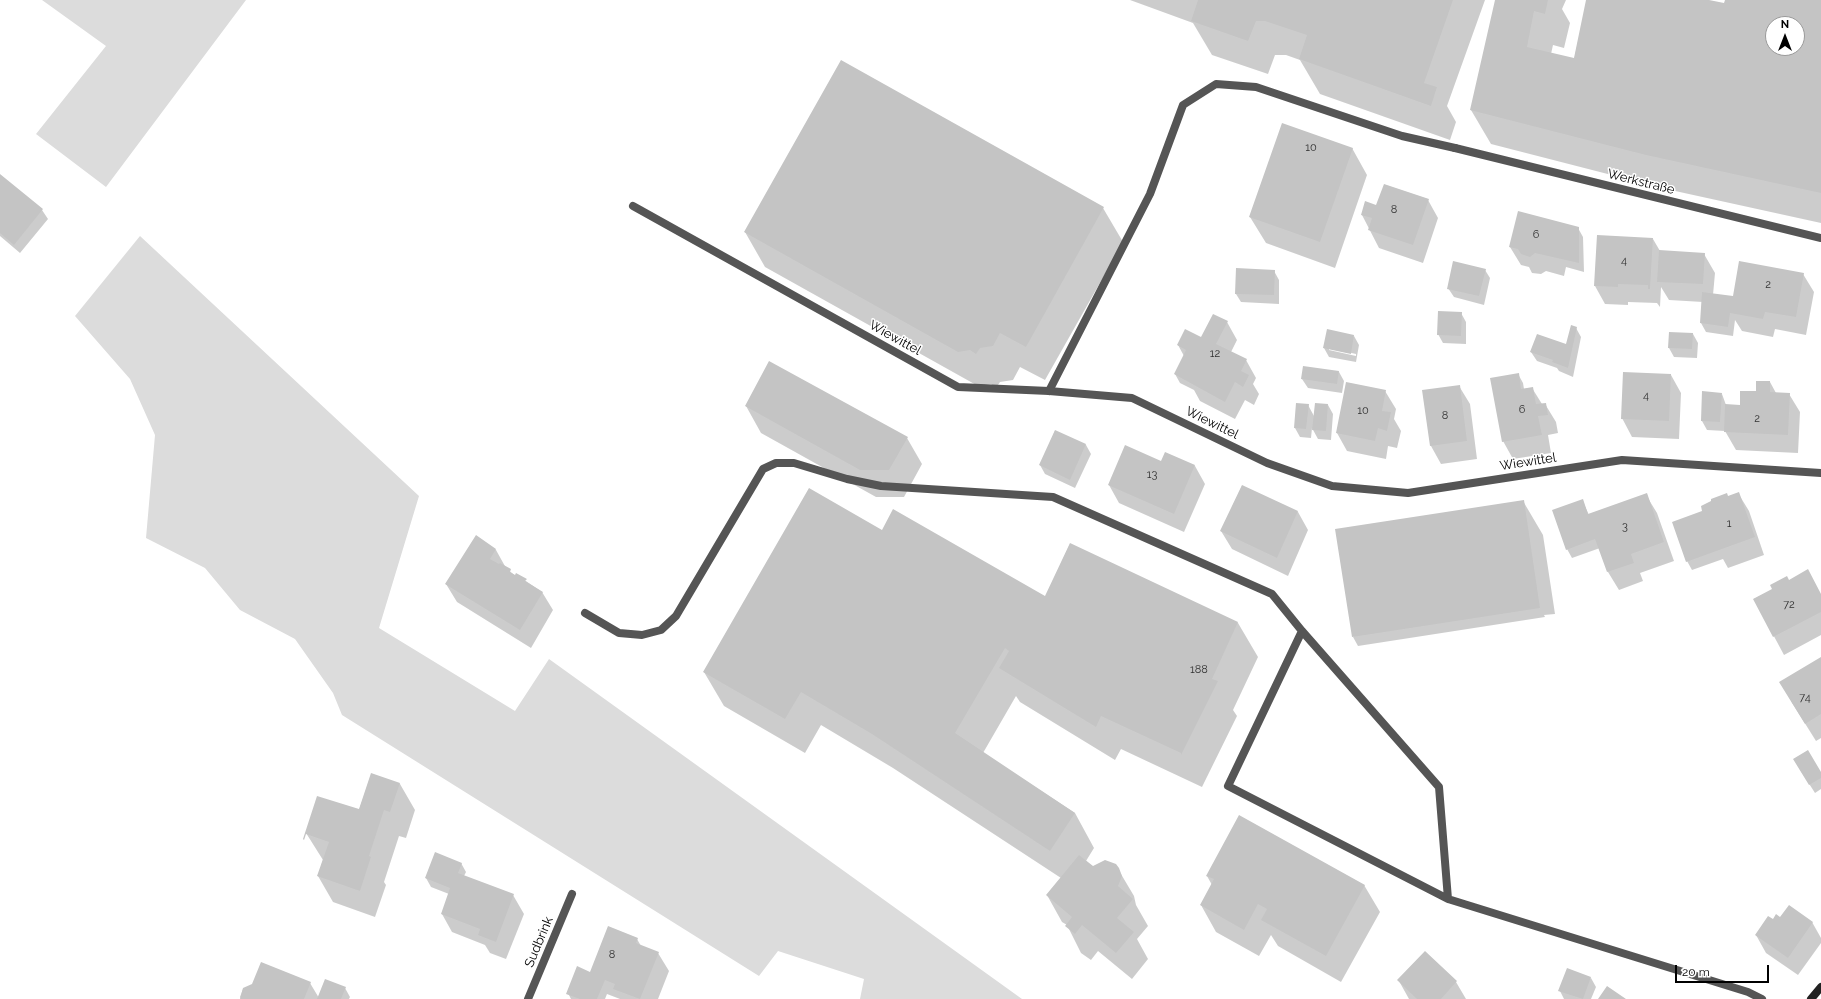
<!DOCTYPE html>
<meta charset="utf-8">
<style>
body{margin:0}
#map{position:relative;width:1821px;height:999px;overflow:hidden;background:#fff;font-family:Raleway,sans-serif}
canvas{display:block}
.north{position:absolute;left:1765px;top:16px;width:40px;height:40px;box-sizing:border-box;background:#fff;border:1px solid #999;border-radius:50%;rotate:0deg;font-size:11px;font-weight:700;line-height:16px;text-align:center;color:#000}
.north::after{content:'';display:block;margin:auto;width:14px;height:18px;background:#000;clip-path:polygon(50% 0,100% 100%,50% 72%,0 100%)}
.scale{position:absolute;left:1675px;top:965px;width:94px;height:18px;box-sizing:border-box;border:2px solid #000;border-top:0;padding-left:5px;font-size:12px;line-height:14px;white-space:nowrap;color:#000;-webkit-text-stroke:3px #fff;paint-order:stroke}
</style>
<div id="map">
<canvas width="1821" height="999"></canvas>
<div class="north">N</div>
<div class="scale">20 m</div>
</div>
<script>
const c = document.querySelector('canvas').getContext('2d');
c.lineJoin = 'round';
function fill(path, color) {
  c.fillStyle = color;
  c.fill(path, 'evenodd');
}
function toPath(rows) {
  const path = new Path2D();
  for (const r of rows) {
    path.moveTo(r[0], r[1]);
    for (let i = 2; i < r.length; i += 2) path.lineTo(r[i], r[i + 1]);
  }
  return path;
}
function strokePath(path, color, width, dash) {
  c.strokeStyle = color;
  c.lineWidth = width;
  c.lineCap = dash ? 'butt' : 'round';
  c.setLineDash(dash || []);
  c.stroke(path);
}
function label(font, color, halo, rows, align = 'center') {
  c.font = font + ' Raleway,sans-serif';
  c.lineWidth = 3;
  c.setLineDash([]);
  c.textBaseline = 'middle';
  c.strokeStyle = halo;
  c.fillStyle = color;
  for (const [text, x, y, turn = 0] of rows) {
    c.save();
    c.translate(x, y);
    c.rotate((+turn || 0) * Math.PI / 180);
    c.textAlign = isNaN(turn) ? turn : align;
    if (halo) c.strokeText(text, 0, 0);
    c.fillText(text, 0, 0);
    c.restore();
  }
}
const green = toPath([
 [42,0,246,0,106,187,36,134,106,46],
 [140,236,419,496,379,628,515,711,549,659,1022,999,860,999,864,979,778,951,759,976,342,715,333,693,295,639,240,610,205,568,146,538,155,435,130,379,75,316]
]);
const shadow = toPath([
 [1130,0,1485,0,1447,106,1456,122,1450,140,1320,94,1300,60,1286,55,1275,55,1268,74,1212,55,1193,23],
 [1496,0,1566,0,1562,9,1570,23,1564,48,1553,45,1551,54,1574,60,1587,0,1705,0,1725,5,1726,0,1821,0,1821,223,1666,189,1491,144,1471,110],
 [1773,24,1797,24,1797,48,1773,48],
 [1352,148,1367,175,1335,268,1266,243,1250,217],
 [0,175,42,210,48,219,20,253,0,236],
 [1428,200,1438,218,1423,263,1379,248,1362,215,1377,206],
 [1103,208,1123,242,1045,380,1020,367,1013,380,1000,382,996,388,991,384,978,386,765,267,745,232],
 [1578,228,1583,237,1584,272,1566,267,1564,276,1546,271,1541,274,1532,273,1529,267,1521,265,1510,247],
 [1653,239,1660,251,1704,254,1715,273,1713,295,1732,297,1803,274,1814,292,1806,335,1775,329,1773,337,1742,331,1735,320,1733,336,1706,332,1701,323,1703,302,1669,300,1661,287,1660,307,1657,303,1628,302,1628,305,1605,304,1595,286],
 [1485,270,1490,278,1484,305,1454,297,1448,288],
 [1274,271,1279,280,1279,304,1241,302,1236,294],
 [1461,313,1466,322,1466,344,1443,343,1438,334],
 [1227,322,1237,340,1231,352,1246,360,1256,378,1253,384,1259,394,1254,405,1245,400,1235,419,1200,401,1194,390,1180,383,1175,374,1184,356,1178,345,1201,339],
 [1576,328,1581,337,1573,377,1559,371,1557,368,1537,361,1531,352,1567,345],
 [1693,334,1698,343,1697,358,1674,357,1669,348],
 [1354,336,1359,345,1356,362,1329,357,1324,348],
 [1329,348,1356,354,1356,356,1329,350],
 [1339,372,1344,381,1342,393,1308,388,1302,379],
 [1518,374,1523,383,1524,389,1532,388,1542,404,1545,404,1556,422,1558,433,1548,435,1551,453,1513,459,1503,441],
 [1671,375,1681,393,1679,439,1632,437,1622,418],
 [1770,382,1776,393,1789,394,1800,412,1798,453,1736,450,1725,431,1707,430,1702,421,1722,394,1726,405,1741,406],
 [1459,386,1470,404,1477,459,1441,464,1431,446,1424,391],
 [1385,391,1396,409,1394,419,1401,431,1397,448,1388,446,1386,459,1347,451,1337,433],
 [1308,405,1314,416,1328,405,1333,414,1331,440,1318,439,1312,428,1311,438,1300,437,1295,428],
 [746,406,907,438,922,464,904,497,876,497,761,433],
 [1055,431,1086,445,1091,454,1075,488,1045,474,1040,465],
 [1166,453,1195,466,1205,484,1184,532,1119,503,1109,485,1161,462],
 [1242,486,1298,512,1308,530,1288,576,1232,549,1221,531],
 [1738,493,1749,511,1764,555,1728,568,1723,559,1692,570,1687,561,1704,511,1727,497],
 [1646,495,1657,513,1674,561,1640,573,1643,581,1619,590,1608,572,1600,548,1572,558,1567,549,1582,500,1589,515],
 [1523,501,1543,535,1555,614,1544,615,1545,617,1358,646,1353,637],
 [882,531,1045,598,1070,544,1238,623,1258,657,1233,710,1237,716,1202,787,1121,749,1115,760,1020,702,1016,696,983,753,1075,813,1094,848,1086,861,1093,867,1118,869,1134,896,1136,905,1148,926,1137,939,1148,959,1132,979,1098,951,1091,960,1081,953,1067,925,1062,922,1047,895,1061,878,893,768,821,725,805,753,724,706,704,672],
 [476,537,496,550,506,568,513,574,516,576,517,575,542,592,553,610,531,648,457,602,446,584],
 [1789,581,1821,595,1821,635,1784,655,1754,599],
 [1821,658,1821,738,1816,741,1791,701],
 [1799,768,1821,774,1821,789,1815,793],
 [372,774,400,784,415,810,406,838,399,836,384,882,386,885,375,917,333,902,318,876,323,860,306,833,359,810],
 [461,863,466,872,464,876,513,895,524,914,506,959,490,953,485,945,452,932,442,914,449,894,431,887,426,878],
 [1207,876,1364,885,1380,912,1341,982,1278,946,1271,935,1259,956,1216,932,1201,905,1212,885],
 [1781,918,1812,922,1821,938,1821,943,1798,975,1766,953,1756,935,1773,920],
 [637,939,641,946,658,953,669,971,658,999,620,999,607,994,605,999,571,999,568,993],
 [1425,952,1456,982,1466,999,1409,999,1399,981],
 [1591,978,1596,987,1591,999,1564,999,1560,991],
 [310,983,319,998,345,988,350,997,349,999,241,999,240,997,243,989]
]);
const building = toPath([
 [1198,0,1453,0,1424,83,1437,87,1431,106,1299,59,1307,35,1265,21,1256,21,1248,41,1191,21],
 [1495,0,1548,0,1545,14,1534,11,1527,47,1574,58,1586,0,1709,0,1724,3,1725,0,1821,0,1821,193,1646,155,1470,110],
 [1773,24,1797,24,1797,48,1773,48],
 [841,60,1104,207,1026,347,1000,333,993,346,980,348,976,354,970,350,958,352,744,232],
 [1282,123,1353,148,1320,242,1249,217],
 [0,174,43,209,14,245,0,233],
 [1384,184,1429,199,1413,245,1368,230,1372,218,1361,215,1365,201,1376,205],
 [1518,211,1579,227,1579,263,1535,253,1530,257,1521,254,1518,249,1509,247],
 [1597,235,1653,238,1650,289,1648,289,1648,285,1618,284,1618,287,1594,286],
 [1659,250,1705,253,1703,284,1657,282],
 [1453,261,1486,269,1479,296,1447,289],
 [1739,261,1804,273,1796,317,1765,312,1763,319,1730,313,1728,327,1700,323,1702,292,1733,296],
 [1236,268,1275,270,1274,295,1235,294],
 [1438,311,1462,312,1461,336,1437,335],
 [1213,314,1228,321,1216,344,1247,359,1241,371,1249,375,1243,387,1235,382,1225,402,1174,374,1186,350,1177,345,1185,329,1201,337],
 [1571,325,1577,327,1568,368,1552,362,1553,360,1530,352,1537,334,1566,344],
 [1327,329,1354,335,1351,354,1323,348],
 [1669,332,1693,333,1692,349,1668,348],
 [769,361,908,437,889,470,860,470,745,406],
 [1303,366,1339,371,1337,384,1301,379],
 [1623,372,1671,374,1669,421,1621,419],
 [1519,373,1521,389,1533,387,1536,404,1546,403,1548,415,1538,416,1542,435,1502,442,1490,378],
 [1756,381,1770,381,1770,392,1790,393,1788,435,1724,432,1725,404,1740,405,1740,391,1756,391],
 [1346,382,1386,390,1382,411,1391,412,1387,431,1378,428,1375,441,1336,433],
 [1460,385,1467,441,1430,446,1422,390],
 [1702,391,1722,393,1720,422,1701,421],
 [1296,403,1309,404,1306,429,1294,428],
 [1315,403,1328,404,1326,431,1312,430],
 [1055,430,1086,444,1070,480,1039,465],
 [1125,445,1161,461,1165,452,1195,465,1174,514,1108,485],
 [1242,485,1298,511,1277,558,1220,531],
 [809,488,882,530,893,509,1045,596,1070,543,1238,622,1212,679,1218,681,1181,755,1181,753,1101,716,1096,727,999,668,1009,651,1005,648,955,733,1075,813,1050,851,872,734,801,692,785,719,703,672],
 [1739,492,1755,537,1686,562,1672,522,1702,511,1701,506,1711,501,1711,499,1727,493,1728,496],
 [1647,493,1664,542,1631,554,1634,563,1607,572,1595,539,1566,550,1552,510,1583,499,1588,514],
 [1524,500,1540,608,1352,637,1335,529],
 [476,535,496,549,490,559,499,564,500,563,511,569,510,572,515,575,516,573,527,579,525,581,543,592,520,630,445,584],
 [1808,569,1821,594,1821,612,1773,637,1753,599,1772,589,1770,585,1787,576,1789,580],
 [1821,657,1821,714,1805,724,1779,682],
 [1808,750,1821,772,1821,778,1809,785,1793,759],
 [371,773,400,783,390,812,384,810,369,856,371,857,360,891,317,876,329,842,306,834,304,840,303,839,317,796,359,809],
 [1239,815,1365,885,1326,956,1261,920,1267,909,1258,904,1244,930,1200,905,1214,879,1206,876],
 [435,852,462,863,458,873,514,894,496,942,478,935,480,929,441,914,450,888,425,878],
 [1079,855,1093,866,1105,860,1116,864,1119,868,1122,876,1118,886,1133,899,1117,918,1134,932,1116,953,1082,925,1075,934,1065,926,1072,917,1046,895],
 [1789,905,1813,922,1788,958,1755,935,1768,916,1773,919,1776,914,1780,917],
 [608,926,638,938,636,943,659,952,640,999,613,989,615,984,605,980,597,999,580,999,566,994,577,966,590,972],
 [1425,951,1457,981,1441,999,1417,999,1397,980],
 [261,962,311,982,304,999,240,999,243,988,252,984],
 [1567,968,1591,977,1583,999,1558,991],
 [325,979,346,987,341,999,317,999],
 [1607,986,1626,999,1598,999]
]);
const service = toPath([
 [1049,391,1150,194,1183,105,1216,84,1256,87,1402,136,1455,148],
 [585,613,619,633,642,635,661,630,676,616,763,469,776,463,794,463,847,479,881,486,1053,497,1272,594,1302,631,1439,787,1448,899,1748,992,1762,999],
 [1302,631,1228,786,1448,899]
]);
const minor = toPath([
 [1455,148,1821,238],
 [633,206,958,387,1049,391,1132,398,1267,463,1332,486,1408,493,1622,460,1821,473],
 [528,999,572,894]
]);
const secondary = toPath([
 [1811,999,1821,987]
]);
const numberNames = [
 ["10",1311,148],
 ["8",1394,210],
 ["6",1536,235],
 ["4",1624,261],
 ["2",1768,285],
 ["12",1215,354],
 ["4",1646,396],
 ["6",1522,410],
 ["10",1363,411],
 ["8",1445,416],
 ["2",1757,419],
 ["13",1152,475],
 ["1",1729,524],
 ["3",1625,527],
 ["72",1789,605],
 ["188",1199,670],
 ["74",1805,698],
 ["8",612,955]
];
const streetNames = [
 ["Werkstraße",1641,182,14],
 ["Wiewittel",895,338,29],
 ["Wiewittel",1212,423,26],
 ["Wiewittel",1528,462,-9],
 ["Sudbrink",539,942,-67]
];
fill(green, '#dcdcdc');
fill(shadow, '#0003');
fill(building, '#c4c4c4');
strokePath(service, '#555', 8);
strokePath(minor, '#555', 8);
strokePath(secondary, '#222', 8);
label('11px', '#313131', null, numberNames);
label('13px', '#000', '#fff', streetNames);
</script>
